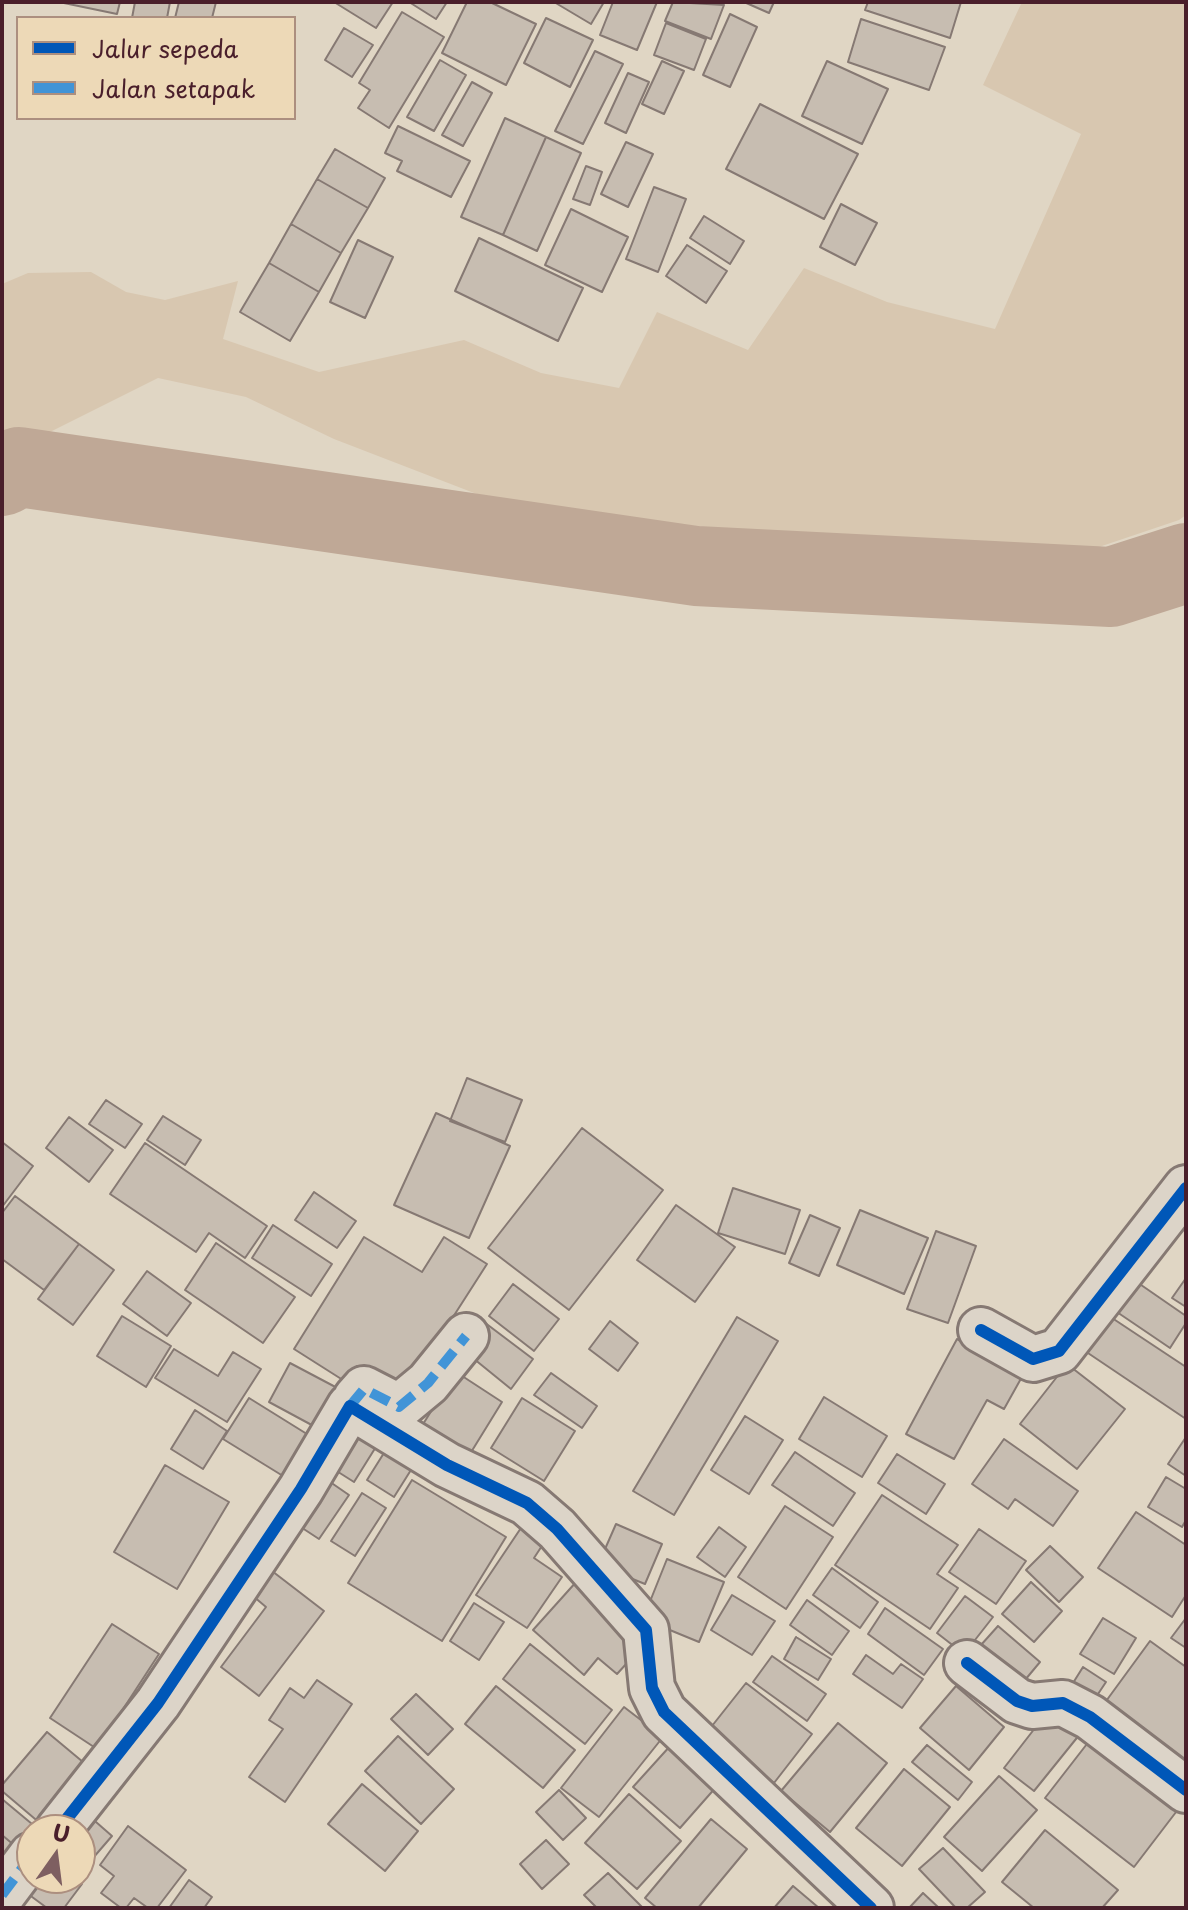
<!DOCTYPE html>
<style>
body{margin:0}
#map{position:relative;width:1188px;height:1910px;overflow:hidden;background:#e0d6c4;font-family:"Playpen Sans",sans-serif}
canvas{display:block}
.frame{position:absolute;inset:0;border:4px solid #4a1f2b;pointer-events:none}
.legend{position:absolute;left:16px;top:16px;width:280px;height:104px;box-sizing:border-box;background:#edd9b7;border:2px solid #ac8f7f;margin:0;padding:10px 14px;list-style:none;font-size:24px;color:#4a1f2b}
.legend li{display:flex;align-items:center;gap:16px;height:40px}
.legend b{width:40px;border:2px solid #ac8f7f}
.north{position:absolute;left:16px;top:1814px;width:80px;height:80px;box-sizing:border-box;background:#edd9b7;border:2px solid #ac8f7f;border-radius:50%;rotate:14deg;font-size:22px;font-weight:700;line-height:32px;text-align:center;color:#4a1f2b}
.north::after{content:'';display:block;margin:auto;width:28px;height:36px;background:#7e5f61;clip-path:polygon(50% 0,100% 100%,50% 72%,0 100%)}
</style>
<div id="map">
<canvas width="1188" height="1910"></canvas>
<div class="frame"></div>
<ul class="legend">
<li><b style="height:10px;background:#0057b8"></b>Jalur sepeda</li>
<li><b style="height:10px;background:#4194d7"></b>Jalan setapak</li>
</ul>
<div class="north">U</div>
</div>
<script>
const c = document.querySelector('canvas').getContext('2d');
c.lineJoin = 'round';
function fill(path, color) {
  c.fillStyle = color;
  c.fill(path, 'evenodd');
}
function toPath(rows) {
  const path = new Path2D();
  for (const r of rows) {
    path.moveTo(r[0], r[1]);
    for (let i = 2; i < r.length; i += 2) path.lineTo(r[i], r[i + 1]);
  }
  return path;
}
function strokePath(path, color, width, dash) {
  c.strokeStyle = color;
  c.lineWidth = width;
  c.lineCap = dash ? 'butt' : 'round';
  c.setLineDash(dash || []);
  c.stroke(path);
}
const green = toPath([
 [1022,2,1186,2,1186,515,1179,520,1096,548,1015,564,930,565,869,558,824,565,782,563,741,552,654,541,487,498,334,439,246,397,158,378,30,442,2,440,2,284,28,273,91,272,126,292,165,300,238,281,223,339,319,372,464,340,541,373,619,388,657,312,748,350,804,268,887,302,995,329,1081,134,983,85]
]);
const river = toPath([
 [2,476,19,467,696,566,1111,587,1186,563]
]);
const building = toPath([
 [59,2,120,2,117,14,59,2],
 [135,2,170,2,167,18,132,18,135,2],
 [179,2,216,2,212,18,175,18,179,2],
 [334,2,393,2,376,28,334,2],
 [409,2,447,2,436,19,409,2],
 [467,2,490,2,536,24,506,85,442,53,467,2],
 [554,2,604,2,591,24,554,2],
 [613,2,657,2,637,50,600,35,613,2],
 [673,2,724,5,711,39,665,21,673,2],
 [744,2,774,2,769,13,744,2],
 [868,2,961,2,950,38,865,10,868,2],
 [402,12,444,37,389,128,358,108,370,90,359,83,402,12],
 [730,14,757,27,730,87,703,75,730,14],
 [546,18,593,40,570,87,524,63,546,18],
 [861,19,945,47,929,90,848,62,861,19],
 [666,23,706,39,694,70,654,55,666,23],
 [344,28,373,45,352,77,325,60,344,28],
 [595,51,623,64,583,144,555,131,595,51],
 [440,60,466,75,434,131,407,117,440,60],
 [662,61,684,71,664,114,642,104,662,61],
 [827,61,888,89,862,144,802,116,827,61],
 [628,73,649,82,626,133,605,123,628,73],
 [472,82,492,93,463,146,442,135,472,82],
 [760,104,858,154,824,219,726,169,760,104],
 [505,118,546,137,503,235,461,217,505,118],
 [398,126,470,161,451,197,397,171,402,161,385,153,398,126],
 [546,137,581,153,537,251,503,235,546,137],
 [626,142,653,154,628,207,601,194,626,142],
 [335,149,385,178,368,208,317,179,335,149],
 [586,166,602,172,590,205,573,199,586,166],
 [317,179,368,208,341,253,291,224,317,179],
 [654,187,686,199,658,272,626,259,654,187],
 [841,204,877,223,855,265,820,247,841,204],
 [571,209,628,237,602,292,545,265,571,209],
 [704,216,744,241,730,264,690,238,704,216],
 [291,224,341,253,319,292,269,263,291,224],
 [479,238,583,288,558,341,455,291,479,238],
 [358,240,393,257,365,318,330,302,358,240],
 [687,245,727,271,706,303,666,276,687,245],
 [269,263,319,292,290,341,240,312,269,263],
 [467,1078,522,1100,505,1142,450,1121,467,1078],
 [106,1100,142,1124,125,1148,89,1124,106,1100],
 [436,1113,510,1146,469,1238,394,1205,436,1113],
 [163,1116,201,1140,185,1165,147,1140,163,1116],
 [69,1117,113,1150,89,1182,46,1148,69,1117],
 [582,1128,663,1190,569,1310,488,1248,582,1128],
 [2,1142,33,1166,2,1207,2,1142],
 [145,1143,267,1226,245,1258,209,1233,196,1252,110,1194,145,1143],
 [733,1188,800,1210,785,1254,718,1233,733,1188],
 [314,1192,356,1221,337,1248,295,1220,314,1192],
 [15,1196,79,1244,44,1290,2,1259,2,1213,15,1196],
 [676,1205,735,1247,695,1302,637,1260,676,1205],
 [860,1210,928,1238,904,1294,837,1265,860,1210],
 [810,1215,840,1228,819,1276,789,1263,810,1215],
 [273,1225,332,1264,311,1296,252,1258,273,1225],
 [936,1231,976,1246,948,1323,907,1309,936,1231],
 [364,1237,422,1272,444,1237,487,1264,403,1395,357,1366,346,1382,294,1349,364,1237],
 [216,1243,295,1297,263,1343,185,1290,216,1243],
 [79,1244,114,1270,73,1325,38,1299,79,1244],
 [147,1271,191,1303,167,1336,123,1304,147,1271],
 [1131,1278,1186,1316,1186,1323,1170,1348,1111,1308,1131,1278],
 [1186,1278,1186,1307,1172,1298,1186,1278],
 [513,1284,559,1319,534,1351,489,1316,513,1284],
 [1103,1312,1186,1367,1186,1419,1079,1347,1103,1312],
 [122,1316,171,1346,146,1387,97,1356,122,1316],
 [737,1317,778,1341,674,1515,633,1491,737,1317],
 [480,1319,533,1359,511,1389,463,1350,480,1319],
 [610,1321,638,1343,618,1371,589,1349,610,1321],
 [957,1339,1023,1375,1004,1409,987,1400,954,1459,906,1434,957,1339],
 [174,1349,218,1376,233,1352,261,1369,227,1422,155,1378,174,1349],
 [290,1363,343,1391,321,1430,269,1402,290,1363],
 [1067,1364,1125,1409,1077,1469,1020,1424,1067,1364],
 [456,1372,502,1402,465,1462,418,1432,456,1372],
 [551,1373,597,1406,582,1428,534,1395,551,1373],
 [824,1397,887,1436,862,1477,799,1439,824,1397],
 [249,1398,323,1444,296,1484,223,1439,249,1398],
 [522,1398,575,1431,544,1481,491,1448,522,1398],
 [195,1410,227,1431,203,1469,171,1449,195,1410],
 [354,1415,384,1434,354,1482,324,1463,354,1415],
 [745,1416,783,1440,749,1494,711,1470,745,1416],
 [394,1437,421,1454,394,1497,367,1480,394,1437],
 [1186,1437,1186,1476,1168,1464,1186,1437],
 [1004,1439,1078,1491,1053,1526,1015,1499,1008,1509,972,1484,1004,1439],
 [795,1452,855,1493,833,1526,772,1485,795,1452],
 [897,1454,945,1484,926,1514,878,1483,897,1454],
 [165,1465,229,1502,177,1589,114,1552,165,1465],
 [320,1475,349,1495,319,1539,290,1520,320,1475],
 [1166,1477,1186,1489,1186,1520,1182,1527,1148,1507,1166,1477],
 [412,1480,506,1537,442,1641,348,1583,412,1480],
 [362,1493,386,1508,355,1556,331,1541,362,1493],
 [882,1495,958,1545,937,1574,958,1588,930,1629,835,1565,882,1495],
 [785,1506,833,1537,786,1609,738,1577,785,1506],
 [1136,1512,1186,1545,1186,1595,1172,1617,1098,1568,1136,1512],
 [529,1516,551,1532,534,1558,562,1577,527,1628,476,1595,529,1516],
 [616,1524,662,1544,645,1584,598,1565,616,1524],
 [719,1527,746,1547,725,1577,697,1557,719,1527],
 [979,1529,1026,1561,996,1604,949,1572,979,1529],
 [1050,1546,1083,1577,1059,1602,1026,1570,1050,1546],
 [667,1559,724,1582,699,1642,643,1619,667,1559],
 [832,1568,878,1602,860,1628,813,1595,832,1568],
 [272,1571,324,1611,259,1696,221,1667,266,1607,253,1596,272,1571],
 [577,1581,647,1641,617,1674,598,1658,584,1675,533,1630,577,1581],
 [1031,1582,1062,1611,1034,1642,1002,1614,1031,1582],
 [732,1595,775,1621,752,1655,711,1630,732,1595],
 [965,1596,993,1617,964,1654,937,1633,965,1596],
 [807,1600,849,1631,832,1655,790,1625,807,1600],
 [474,1603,504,1622,479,1660,450,1641,474,1603],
 [885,1608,943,1649,924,1675,868,1634,885,1608],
 [1103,1618,1136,1638,1114,1674,1080,1654,1103,1618],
 [1186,1618,1186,1648,1171,1638,1186,1618],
 [112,1624,159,1654,97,1749,50,1718,112,1624],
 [998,1626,1040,1662,1015,1692,972,1655,998,1626],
 [796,1637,831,1659,818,1680,784,1659,796,1637],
 [1150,1641,1186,1667,1186,1770,1101,1708,1150,1641],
 [530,1644,612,1710,585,1744,503,1679,530,1644],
 [866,1655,893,1674,901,1664,923,1679,902,1708,853,1674,866,1655],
 [772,1656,826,1694,807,1721,753,1682,772,1656],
 [1083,1667,1106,1682,1090,1706,1068,1691,1083,1667],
 [317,1680,352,1704,285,1802,249,1777,283,1729,269,1720,290,1688,304,1698,317,1680],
 [746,1683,812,1734,774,1783,708,1731,746,1683],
 [496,1686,575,1750,543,1788,465,1724,496,1686],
 [956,1686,1004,1727,969,1770,920,1728,956,1686],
 [416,1694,453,1729,428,1755,391,1719,416,1694],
 [624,1707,663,1737,599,1817,561,1788,624,1707],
 [1049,1710,1080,1734,1034,1791,1004,1768,1049,1710],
 [838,1723,887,1763,830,1832,781,1791,838,1723],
 [1097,1731,1186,1799,1134,1867,1045,1798,1097,1731],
 [47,1732,89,1767,41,1824,2,1791,2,1785,47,1732],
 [398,1736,454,1789,421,1824,365,1771,398,1736],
 [671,1745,717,1786,680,1828,633,1787,671,1745],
 [927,1745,972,1782,958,1800,912,1762,927,1745],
 [904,1769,950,1807,902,1866,856,1828,904,1769],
 [999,1776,1037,1810,982,1871,944,1837,999,1776],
 [362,1784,418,1831,385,1871,328,1824,362,1784],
 [559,1790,586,1818,563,1840,536,1812,559,1790],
 [629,1794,681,1841,637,1889,585,1843,629,1794],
 [2,1799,38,1829,32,1830,32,1837,21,1851,2,1835,2,1799],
 [88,1815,112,1836,80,1873,80,1830,88,1815],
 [711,1819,747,1849,698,1908,657,1908,645,1898,711,1819],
 [128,1826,186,1870,157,1908,148,1908,134,1898,126,1908,121,1908,101,1893,114,1876,100,1865,128,1826],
 [1045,1830,1118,1890,1102,1908,1034,1908,1002,1882,1045,1830],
 [2,1835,21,1851,2,1873,2,1835],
 [546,1840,569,1864,542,1889,520,1864,546,1840],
 [943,1848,985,1892,967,1908,956,1908,919,1869,943,1848],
 [608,1873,643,1908,597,1908,584,1895,608,1873],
 [32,1878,73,1878,82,1884,64,1908,47,1908,20,1888,32,1878],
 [189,1880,212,1897,204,1908,169,1908,189,1880],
 [793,1886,819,1908,774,1908,793,1886],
 [923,1893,939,1908,909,1908,923,1893]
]);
const street = toPath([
 [981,1330,1033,1359,1059,1351,1186,1188],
 [356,1398,364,1389,399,1407,428,1383,466,1336],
 [967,1663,1017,1701,1032,1706,1063,1703,1090,1717,1186,1790],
 [58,1830,158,1703,301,1489,350,1406,447,1465,527,1503,557,1529,646,1630,652,1688,664,1712,871,1908],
 [2,1895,32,1855]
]);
const quiet = toPath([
 [350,1406,364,1389,399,1407,428,1383,466,1336],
 [2,1895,32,1855]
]);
const cycleway = toPath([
 [981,1330,1033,1359,1059,1351,1186,1188],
 [967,1663,1017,1701,1032,1706,1063,1703,1090,1717,1186,1790],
 [58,1830,158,1703,301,1489,350,1406,447,1465,527,1503,557,1529,646,1630,652,1688,664,1712,871,1908]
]);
fill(green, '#d8c7b0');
strokePath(river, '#bfa896', 80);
fill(building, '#c7bdb1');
strokePath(building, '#867973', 2);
strokePath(street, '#867973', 50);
strokePath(street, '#dcd4c8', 44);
strokePath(quiet, '#4194d7', 10, [20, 10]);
strokePath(cycleway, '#0057b8', 12);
</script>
